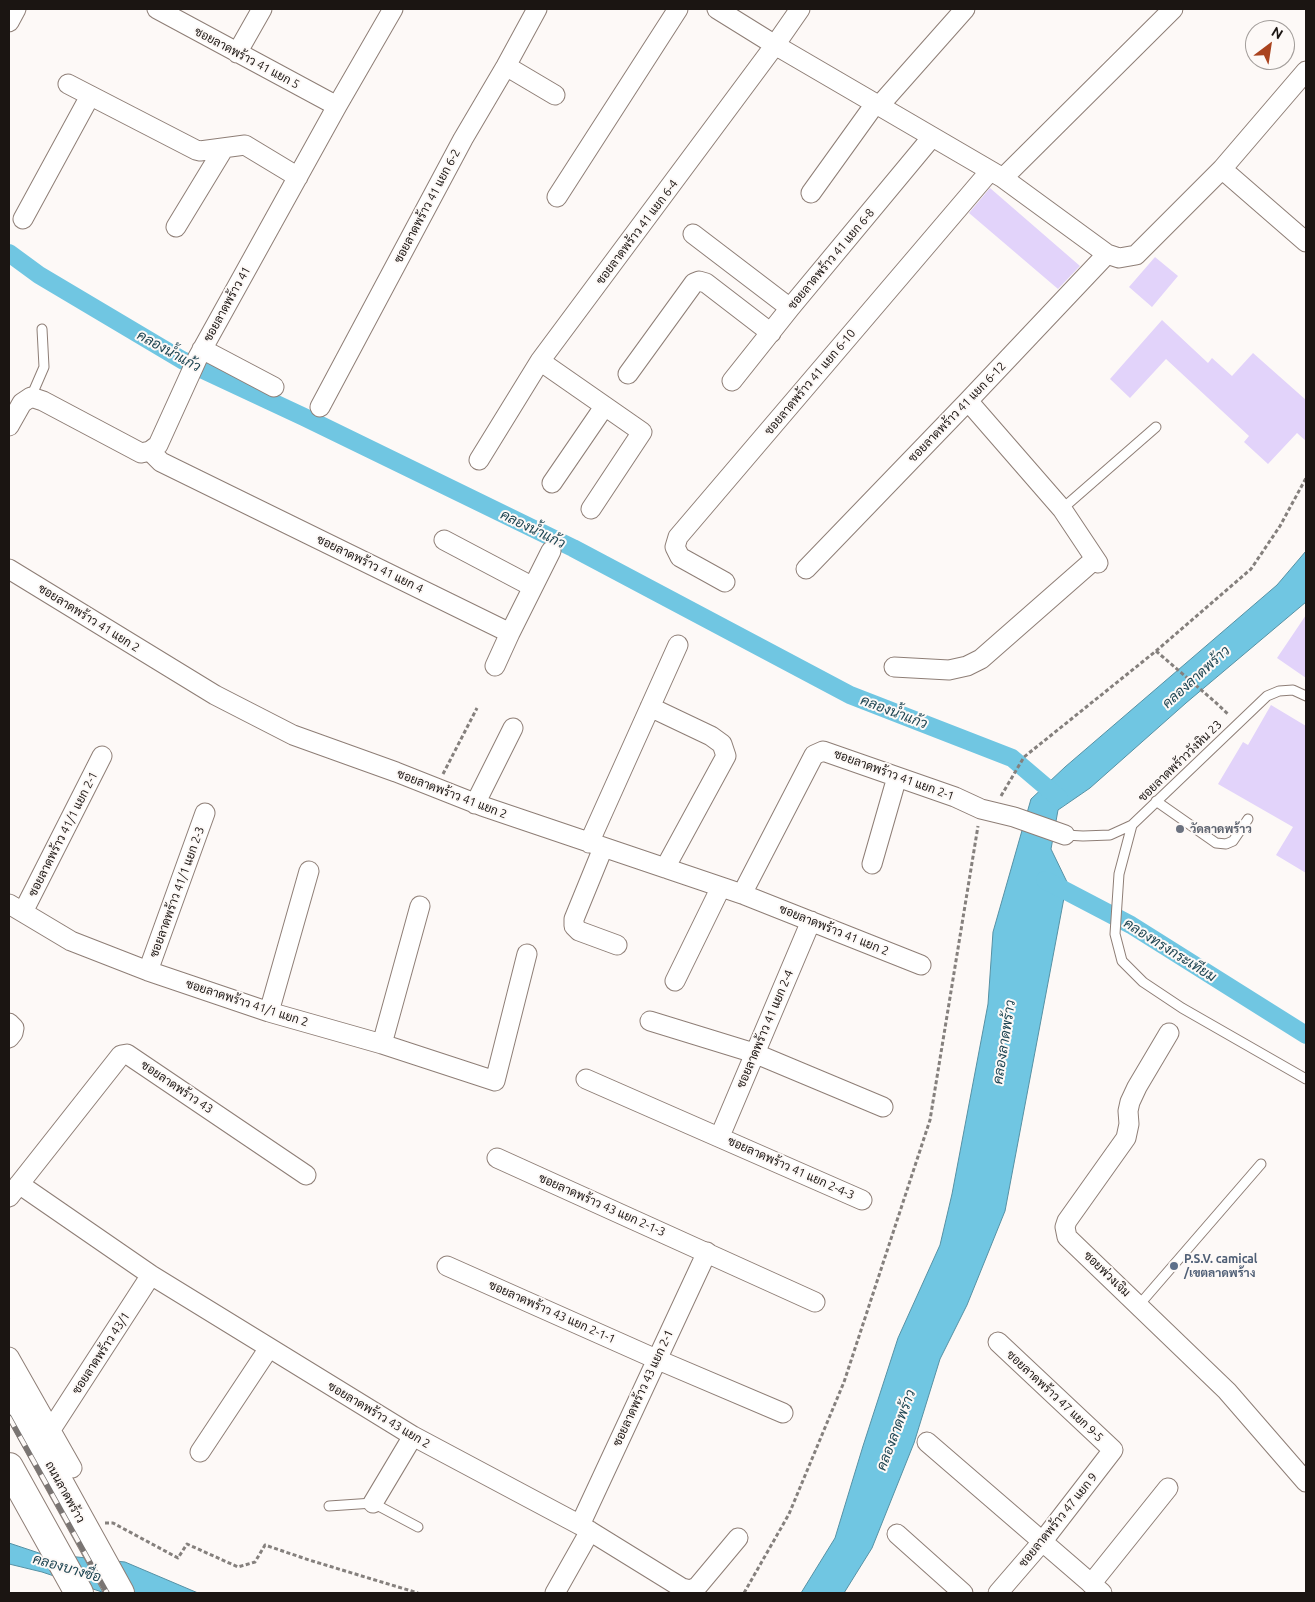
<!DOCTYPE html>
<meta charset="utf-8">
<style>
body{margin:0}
#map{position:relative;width:1315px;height:1602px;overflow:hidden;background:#fdf9f7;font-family:Ubuntu,sans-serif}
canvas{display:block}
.frame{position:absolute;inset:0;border:10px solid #1b1512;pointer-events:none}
.north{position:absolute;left:1245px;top:20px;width:50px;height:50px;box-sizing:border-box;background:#fdf9f7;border:1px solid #a39e9b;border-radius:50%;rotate:31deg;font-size:14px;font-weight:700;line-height:20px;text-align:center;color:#1b1512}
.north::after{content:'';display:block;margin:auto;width:18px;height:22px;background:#aa431f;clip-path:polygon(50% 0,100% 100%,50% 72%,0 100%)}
</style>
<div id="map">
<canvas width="1315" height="1602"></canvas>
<div class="frame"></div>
<div class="north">N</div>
</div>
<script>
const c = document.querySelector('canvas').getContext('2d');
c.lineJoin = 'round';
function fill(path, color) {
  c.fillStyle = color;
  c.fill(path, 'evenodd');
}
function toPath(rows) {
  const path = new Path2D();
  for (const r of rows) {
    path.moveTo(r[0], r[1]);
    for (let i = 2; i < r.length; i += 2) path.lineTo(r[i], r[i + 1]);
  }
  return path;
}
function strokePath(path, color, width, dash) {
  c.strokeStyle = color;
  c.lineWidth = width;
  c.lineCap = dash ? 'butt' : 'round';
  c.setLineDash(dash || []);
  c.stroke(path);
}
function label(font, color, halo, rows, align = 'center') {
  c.font = font + ' Ubuntu,Sarabun,sans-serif';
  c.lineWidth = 4;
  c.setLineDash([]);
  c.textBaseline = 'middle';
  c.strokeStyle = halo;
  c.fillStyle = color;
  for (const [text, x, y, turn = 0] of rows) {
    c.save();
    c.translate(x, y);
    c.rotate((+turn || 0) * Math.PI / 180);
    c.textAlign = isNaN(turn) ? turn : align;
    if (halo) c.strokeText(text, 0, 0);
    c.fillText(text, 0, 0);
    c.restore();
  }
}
const water = toPath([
 [1306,551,1306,602,1186,703,1090,788,1058,810,1051,849,1067,882,1005,1211,967,1305,940,1359,914,1443,872,1548,844,1593,801,1593,835,1538,863,1446,898,1338,940,1245,952,1194,988,1004,993,932,1031,799,1065,767,1277,585,1306,551],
 [9,1543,39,1553,125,1562,198,1593,105,1593,42,1572,9,1564,9,1543]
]);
const canal = toPath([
 [9,253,39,275,182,360,304,417,573,548,850,695,1012,758,1059,798],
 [1045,880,1131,925,1306,1035]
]);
const building = toPath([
 [990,188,1080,266,1058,289,969,213],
 [1155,257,1178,276,1152,307,1129,287],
 [1162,320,1208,363,1212,358,1232,376,1253,353,1306,400,1306,441,1297,433,1268,464,1244,442,1249,436,1166,359,1130,398,1110,379],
 [1306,615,1306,678,1277,658],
 [1271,705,1306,726,1306,873,1276,855,1293,827,1218,784,1243,742,1248,745]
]);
const path = toPath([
 [1156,651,1214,701,1229,715],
 [443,774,477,708],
 [1001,796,1024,757,1156,651,1251,569,1280,526,1306,478],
 [105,1523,113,1523,178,1558,187,1544,238,1567,255,1562,265,1545,309,1560,418,1593],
 [744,1593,789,1514,844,1382,930,1120,978,826]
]);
const service = toPath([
 [31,397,44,367,42,329],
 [1062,509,1156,427],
 [1156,801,1216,843,1226,844,1233,841,1248,819],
 [1132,825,1119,874,1115,934,1122,961,1143,982,1182,1008,1306,1079],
 [1065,835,1083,836,1110,835,1132,825,1267,696,1279,691,1293,690,1306,696],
 [1139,1305,1261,1164],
 [329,1506,373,1503,418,1527]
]);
const minor = toPath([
 [157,9,337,106],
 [717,9,775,45,1003,178,1107,254,1119,258,1136,255,1222,169,1306,71],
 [9,22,16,9],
 [237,53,262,9],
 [506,66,555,95],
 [68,84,196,150,200,151,245,145,298,177],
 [879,106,965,9],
 [1222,169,1306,242],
 [1003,178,1173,9],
 [811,193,875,104],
 [557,197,678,9],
 [23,219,90,96],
 [176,227,224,148],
 [693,234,790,308],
 [202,349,274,387],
 [540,361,642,432,591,509],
 [628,374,694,283,699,281,706,283,771,333],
 [732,381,790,308,932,137],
 [968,401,1062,509,1098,563],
 [320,407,463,139,506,66,537,9],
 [9,426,22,403,31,397,43,401,141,453,150,451,158,445,198,357,337,106,393,9],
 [150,451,161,462,510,633,551,551],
 [479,460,540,361,775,45,800,9],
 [552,483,604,407],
 [444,540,533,587],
 [9,569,215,695,293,735,396,772,482,806,742,894,921,965],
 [806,569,968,401,1107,254],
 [725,582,680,557,675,547,678,537,990,171],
 [495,666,510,633],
 [894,667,949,670,967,666,981,659,1095,559],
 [650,707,711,736,722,744,726,756,665,868],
 [475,804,513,728],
 [589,843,678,645],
 [603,848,574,919,574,926,579,931,617,945],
 [872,864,897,777],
 [742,894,814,755,823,751,955,797,981,809,1014,817,1065,835],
 [9,904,71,941,148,971,269,1012,382,1044,495,1081,527,954],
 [23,912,102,756],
 [148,971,205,813],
 [675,981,721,887],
 [269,1012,309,871],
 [650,1021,754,1053,883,1107],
 [9,1023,14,1028,13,1033,9,1038],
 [1169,1033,1137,1087,1130,1102,1128,1111,1129,1124,1126,1138,1067,1221,1065,1227,1067,1237,1227,1391,1306,1482],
 [382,1044,420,906],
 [586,1079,862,1200],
 [720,1136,811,921],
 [497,1158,815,1302],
 [19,1184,151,1275,413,1436,580,1525,682,1588,690,1590,697,1587,738,1538],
 [9,1197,121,1055,127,1054,306,1175],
 [447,1266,656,1359,783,1413],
 [998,1342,1113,1450,1042,1542,998,1593],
 [9,1357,72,1468],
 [50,1431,151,1275],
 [927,1442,1102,1593],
 [200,1452,269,1348],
 [373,1503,413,1436],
 [580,1525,707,1252],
 [897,1534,963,1593],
 [1091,1584,1168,1488],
 [555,1593,590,1531]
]);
const primary = toPath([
 [9,1392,120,1593],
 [9,1467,79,1593]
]);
const rail = toPath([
 [9,1417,107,1593]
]);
const markers = [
 [1180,829,5,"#6b7280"],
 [1174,1266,5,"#5c6f8a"]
];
const streetNames = [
 ["ซอยลาดพร้าว 41 แยก 5",247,58,28],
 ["ซอยลาดพร้าว 41 แยก 6-2",427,206,-62],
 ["ซอยลาดพร้าว 41 แยก 6-4",637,232,-53],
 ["ซอยลาดพร้าว 41 แยก 6-8",831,259,-50],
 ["ซอยลาดพร้าว 41",227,304,-61],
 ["ซอยลาดพร้าว 41 แยก 6-10",810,382,-50],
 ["ซอยลาดพร้าว 41 แยก 6-12",957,412,-46],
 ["ซอยลาดพร้าว 41 แยก 4",370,564,26],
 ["ซอยลาดพร้าว 41 แยก 2",89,618,32],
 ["ซอยลาดพร้าววังหิน 23",1180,761,-44],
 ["ซอยลาดพร้าว 41 แยก 2-1",894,775,20],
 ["ซอยลาดพร้าว 41 แยก 2",452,794,21],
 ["ซอยลาดพร้าว 41/1 แยก 2-1",63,834,-63],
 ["ซอยลาดพร้าว 41/1 แยก 2-3",177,892,-70],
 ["ซอยลาดพร้าว 41 แยก 2",834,930,22],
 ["ซอยลาดพร้าว 41/1 แยก 2",247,1003,18],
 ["ซอยลาดพร้าว 41 แยก 2-4",765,1029,-67],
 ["ซอยลาดพร้าว 43",177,1087,34],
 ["ซอยลาดพร้าว 41 แยก 2-4-3",791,1168,24],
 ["ซอยลาดพร้าว 43 แยก 2-1-3",602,1205,24],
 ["ซอยพ่วงเจิม",1107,1274,44],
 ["ซอยลาดพร้าว 43 แยก 2-1-1",552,1312,24],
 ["ซอยลาดพร้าว 43/1",101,1353,-57],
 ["ซอยลาดพร้าว 43 แยก 2-1",643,1388,-65],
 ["ซอยลาดพร้าว 47 แยก 9-5",1055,1396,43],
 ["ซอยลาดพร้าว 43 แยก 2",379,1415,31],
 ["ถนนลาดพร้าว",65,1492,61],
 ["ซอยลาดพร้าว 47 แยก 9",1058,1520,-51]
];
const worshipNames = [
 ["วัดลาดพร้าว",1190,829]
];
const serviceNames = [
 ["P.S.V. camical",1184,1259],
 ["/เขตลาดพร้าง",1184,1273]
];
const waterNames = [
 ["คลองน้ำแก้ว",169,351,29],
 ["คลองน้ำแก้ว",533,529,26],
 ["คลองลาดพร้าว",1196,677,-42],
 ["คลองน้ำแก้ว",894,712,21],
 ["คลองทรงกระเทียม",1170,950,32],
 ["คลองลาดพร้าว",1004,1042,-81],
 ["คลองลาดพร้าว",896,1430,-69],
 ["คลองบางซื่อ",67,1568,16]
];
fill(water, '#70c6e2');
strokePath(water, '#5691a4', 1);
strokePath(canal, '#70c6e2', 18);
fill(building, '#e2d3fa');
strokePath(service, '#8e7e76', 11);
strokePath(minor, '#8e7e76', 21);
strokePath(primary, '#8e7e76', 30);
strokePath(path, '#85807d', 3, [4, 2.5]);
strokePath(service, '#fff', 9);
strokePath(minor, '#fff', 19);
strokePath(primary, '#fff', 28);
strokePath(rail, '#7a7573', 5.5);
strokePath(rail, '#fdf9f7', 4, [11]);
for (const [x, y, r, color] of markers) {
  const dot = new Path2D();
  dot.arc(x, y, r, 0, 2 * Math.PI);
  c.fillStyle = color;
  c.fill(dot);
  strokePath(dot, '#fdf9f7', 2);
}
label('12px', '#1b1512', '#fdf9f7', streetNames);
label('bold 12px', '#5b616d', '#fdf9f7', worshipNames, 'left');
label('bold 12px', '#4e5e75', '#fdf9f7', serviceNames, 'left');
label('italic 14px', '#1e4552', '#fdf9f7', waterNames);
</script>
